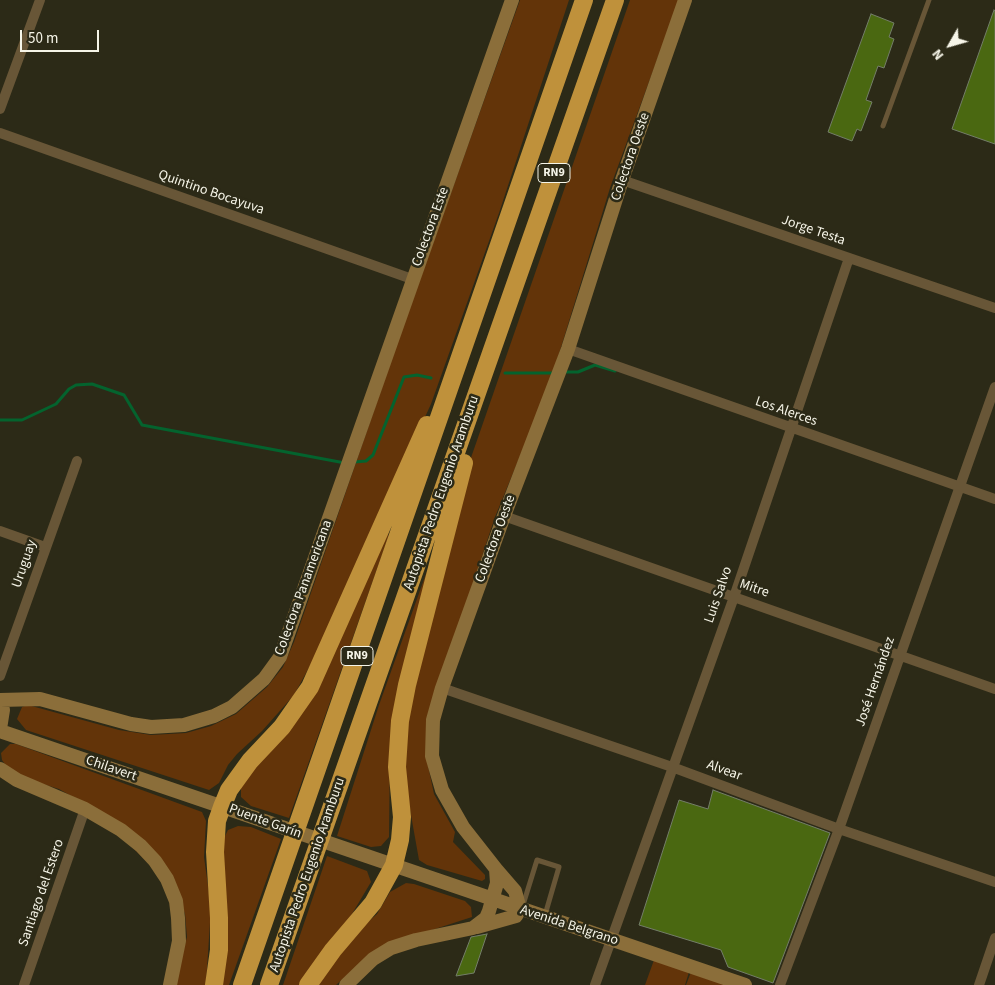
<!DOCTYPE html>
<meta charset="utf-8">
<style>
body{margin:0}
#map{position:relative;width:995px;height:985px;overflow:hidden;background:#2c2a17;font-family:"Source Sans 3",sans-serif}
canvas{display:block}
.north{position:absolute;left:925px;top:20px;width:50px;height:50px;-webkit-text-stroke:4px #2c2a17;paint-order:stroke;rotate:232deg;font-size:14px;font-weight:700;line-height:20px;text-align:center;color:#f6f5e8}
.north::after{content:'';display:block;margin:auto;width:18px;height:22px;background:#f6f5e8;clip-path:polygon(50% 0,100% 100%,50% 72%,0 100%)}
.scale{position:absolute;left:20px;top:30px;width:79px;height:22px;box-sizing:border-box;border:2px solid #f6f5e8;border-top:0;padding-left:6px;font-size:15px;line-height:18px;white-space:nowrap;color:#f6f5e8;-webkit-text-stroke:4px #2c2a17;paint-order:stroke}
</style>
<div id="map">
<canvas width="995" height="985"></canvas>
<div class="north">N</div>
<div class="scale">50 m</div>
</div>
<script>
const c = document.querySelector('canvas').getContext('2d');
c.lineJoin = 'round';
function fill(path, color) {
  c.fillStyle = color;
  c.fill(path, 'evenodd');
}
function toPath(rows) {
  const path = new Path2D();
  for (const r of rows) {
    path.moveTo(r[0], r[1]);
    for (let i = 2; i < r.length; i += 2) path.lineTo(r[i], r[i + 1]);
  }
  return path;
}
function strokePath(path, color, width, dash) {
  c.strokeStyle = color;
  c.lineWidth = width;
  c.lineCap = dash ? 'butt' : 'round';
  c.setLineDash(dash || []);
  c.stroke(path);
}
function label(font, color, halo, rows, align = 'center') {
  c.font = font + ' "Source Sans 3",sans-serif';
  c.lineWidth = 5;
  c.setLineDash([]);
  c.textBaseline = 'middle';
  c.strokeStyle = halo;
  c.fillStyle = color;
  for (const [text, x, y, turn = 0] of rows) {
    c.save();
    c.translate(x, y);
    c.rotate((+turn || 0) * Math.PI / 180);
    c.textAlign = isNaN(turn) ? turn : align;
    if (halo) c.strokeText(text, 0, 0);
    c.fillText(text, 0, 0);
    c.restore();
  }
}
const green = toPath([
 [520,0,569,0,499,213,431,404,318,651,294,695,262,731,237,754,228,765,219,783,209,790,26,730,17,719,22,707,28,705,119,730,151,735,186,733,211,726,236,714,267,687,283,667,294,642,397,344],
 [630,0,679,0,610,188,550,383,495,517,430,712,427,761,434,794,455,832,453,842,485,875,485,879,482,881,427,865,419,860,401,759,405,709,466,472],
 [390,518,388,538,289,818,251,806,241,797,241,786,293,718],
 [437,543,390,747,389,837,381,846,371,847,337,836,379,705],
 [10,744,16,744,202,812,206,821,204,857,211,907,206,985,174,985,187,937,185,914,178,893,94,809,59,789,23,778,7,767,2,760,1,753],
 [238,826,251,827,281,839,229,985,218,985,224,838,228,830],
 [327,856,367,871,371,882,349,919,303,985,283,985],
 [406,883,414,884,465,901,471,907,472,917,395,942,367,957,336,985,312,985,352,936,377,914,390,892],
 [654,960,689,972,685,985,645,985],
 [691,972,727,985,686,985]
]);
const stream = toPath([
 [563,372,578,372,595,365,615,371],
 [505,373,554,373],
 [0,420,22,420,56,404,69,389,76,385,92,384,124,395,142,425,345,463],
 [354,462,366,461,373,455,404,377,417,375,431,378]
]);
const building = toPath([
 [994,10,995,11,995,144,952,129,994,10],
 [871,14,894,23,889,37,894,39,884,68,878,66,866,100,872,102,861,131,857,129,852,141,828,132,871,14],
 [713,790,830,833,773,983,728,967,721,950,639,925,679,800,708,809,713,790],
 [487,934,474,973,456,976,471,937,487,934]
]);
const lane = toPath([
 [883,126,929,0],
 [523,905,537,860,559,867,545,915]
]);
const street = toPath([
 [0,109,40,0],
 [0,133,412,279],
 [622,180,995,308],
 [568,349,995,499],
 [504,516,995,689],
 [0,531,45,547],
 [0,676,77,461],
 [442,688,672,767,839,829,995,882],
 [24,985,85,809],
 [595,985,734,597,849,258],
 [780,985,839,829,995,387],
 [979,985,995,938]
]);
const secondary = toPath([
 [0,700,40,699,131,724,151,727,184,725,214,716,232,707,264,679,280,657,512,0],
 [0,729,3,710,1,700],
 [0,731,745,985],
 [0,769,17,780,85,809,121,830,141,846,155,861,167,879,176,901,178,918,179,941,170,985],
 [477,927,516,916,520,909,515,891,496,869],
 [346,985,373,959,391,948,416,940,473,928,486,918,489,911,497,883,496,869,463,827,442,790,432,756,433,720,442,688,504,516,568,349,622,180,685,0]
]);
const highway = toPath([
 [214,985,219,950,219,918,215,852,217,821,222,807,229,790,250,761,282,727,310,687,427,425],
 [242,985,584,0],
 [269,985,615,0],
 [308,985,333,950,373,903,394,865,400,840,402,817,397,767,400,721,407,685,464,463]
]);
const shields = [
 [554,173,32],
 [357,656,32]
];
const shieldNames = [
 ["RN9",554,173],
 ["RN9",357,656]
];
const streetNames = [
 ["Colectora Oeste",631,157,-71],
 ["Quintino Bocayuva",211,193,19],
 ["Colectora Este",431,227,-70],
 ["Jorge Testa",813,231,19],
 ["Los Alerces",786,412,19],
 ["Autopista Pedro Eugenio Aramburu",442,493,-71],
 ["Colectora Oeste",496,539,-70],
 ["Uruguay",25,564,-71],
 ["Colectora Panamericana",304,588,-70],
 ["Mitre",754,589,19],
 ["Luis Salvo",719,595,-71],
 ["José Hernández",876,682,-71],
 ["Chilavert",111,769,19],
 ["Alvear",724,771,20],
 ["Puente Garín",265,822,20],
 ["Autopista Pedro Eugenio Aramburu",308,875,-71],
 ["Santiago del Estero",42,893,-71],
 ["Avenida Belgrano",569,926,18]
];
fill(green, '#633409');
strokePath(stream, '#04632e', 3);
fill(building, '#4a6811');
strokePath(building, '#747e69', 1);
strokePath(lane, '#685637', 5);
strokePath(street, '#685637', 10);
strokePath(secondary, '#8b6e3a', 14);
strokePath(highway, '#bf913b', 18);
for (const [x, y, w] of shields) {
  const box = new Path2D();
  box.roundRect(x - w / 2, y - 9.5, w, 19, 4);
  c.fillStyle = '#2c2a17';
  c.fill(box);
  strokePath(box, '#f6f5e8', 1);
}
label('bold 12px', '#f6f5e8', null, shieldNames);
label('14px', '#f6f5e8', '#2c2a17', streetNames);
</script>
